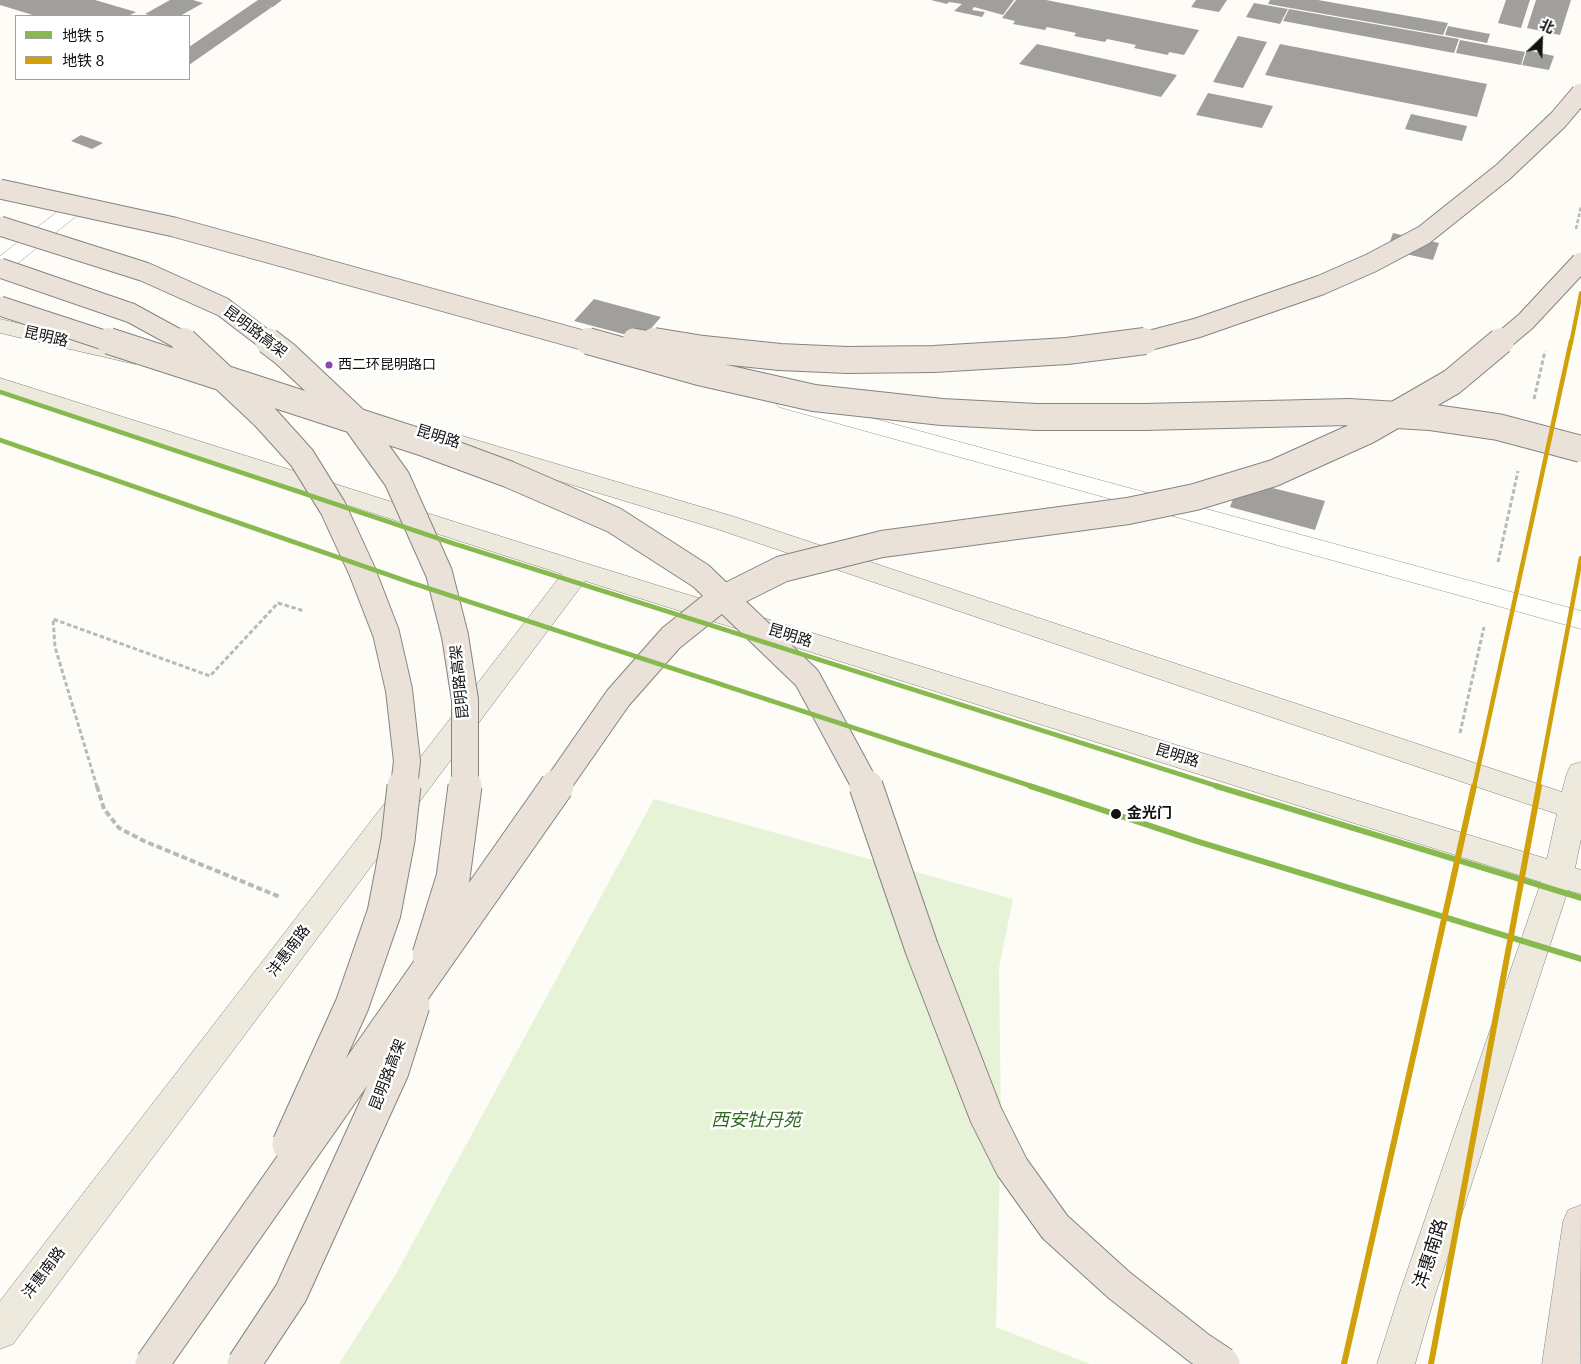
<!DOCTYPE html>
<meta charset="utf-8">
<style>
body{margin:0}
#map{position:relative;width:1581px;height:1364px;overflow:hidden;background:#fdfcf7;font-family:"Roboto Serif","Noto Sans SC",serif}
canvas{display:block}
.legend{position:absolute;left:15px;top:15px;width:175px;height:65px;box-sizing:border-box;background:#fff;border:1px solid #a0a0a0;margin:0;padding:6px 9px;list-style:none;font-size:15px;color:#111}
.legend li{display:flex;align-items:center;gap:10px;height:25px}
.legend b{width:25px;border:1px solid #a0a0a0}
.north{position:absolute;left:1516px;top:15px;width:50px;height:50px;-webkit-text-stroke:4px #fff;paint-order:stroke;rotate:24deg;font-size:14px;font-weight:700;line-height:20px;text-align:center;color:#111}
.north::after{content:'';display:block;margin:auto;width:18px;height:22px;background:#111;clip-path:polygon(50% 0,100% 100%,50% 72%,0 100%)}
</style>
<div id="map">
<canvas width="1581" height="1364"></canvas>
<ul class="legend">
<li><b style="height:6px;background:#88b94f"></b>地铁 5</li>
<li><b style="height:6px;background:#d1a10c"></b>地铁 8</li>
</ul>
<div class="north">北</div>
</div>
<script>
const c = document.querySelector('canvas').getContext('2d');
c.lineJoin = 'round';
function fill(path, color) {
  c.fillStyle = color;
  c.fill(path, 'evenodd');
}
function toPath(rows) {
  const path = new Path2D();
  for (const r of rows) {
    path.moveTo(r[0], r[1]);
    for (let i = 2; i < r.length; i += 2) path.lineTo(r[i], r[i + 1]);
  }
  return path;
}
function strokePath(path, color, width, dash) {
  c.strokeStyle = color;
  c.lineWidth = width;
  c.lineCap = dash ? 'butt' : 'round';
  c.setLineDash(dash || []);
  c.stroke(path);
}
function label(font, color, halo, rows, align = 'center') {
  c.font = font + ' "Roboto Serif","Noto Sans SC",serif';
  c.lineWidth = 5;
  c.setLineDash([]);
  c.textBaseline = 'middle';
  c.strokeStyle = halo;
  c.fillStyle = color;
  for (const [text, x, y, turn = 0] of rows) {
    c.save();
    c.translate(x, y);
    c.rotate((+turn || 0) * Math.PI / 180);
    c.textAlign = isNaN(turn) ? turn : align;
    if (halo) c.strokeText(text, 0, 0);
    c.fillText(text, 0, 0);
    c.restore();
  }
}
const green = toPath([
 [654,799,1013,899,999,968,1001,1122,996,1327,1090,1364,339,1364,396,1274]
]);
const building = toPath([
 [0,0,95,0,136,12,128,16,36,16,0,5],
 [170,0,193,0,203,3,180,16,153,16,145,14],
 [258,0,282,0,273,7,263,5,272,7,189,65,189,47],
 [931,0,1014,0,1003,15,974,7,972,10,985,12,982,17,954,11,962,4,949,2,947,4],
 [1016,0,1046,0,1199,30,1184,55,1169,52,1168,55,1134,48,1136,45,1107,39,1105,42,1074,36,1076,33,1047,27,1045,30,1013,24,1015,21,1002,18],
 [1196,0,1227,0,1219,12,1191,7],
 [1270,0,1318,0,1448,23,1443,35,1268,4],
 [1506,0,1530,0,1521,28,1498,23],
 [1536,0,1571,0,1560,35,1527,28],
 [1254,3,1288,9,1280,24,1246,17],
 [1289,9,1459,39,1454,53,1283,21],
 [1448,26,1490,34,1487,43,1445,35],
 [1238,36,1267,42,1243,88,1213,82],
 [1460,40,1525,52,1521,65,1456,53],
 [1037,44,1173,74,1177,75,1161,97,1019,64],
 [1280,44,1487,84,1477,117,1265,75],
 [1527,50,1554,56,1549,70,1522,65],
 [1208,93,1273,106,1262,128,1196,115],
 [1411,114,1467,126,1462,141,1405,129],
 [81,135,103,143,92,149,71,141],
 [1393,233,1439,243,1433,260,1387,250],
 [594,299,661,317,642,339,574,321],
 [1240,480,1325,501,1315,530,1230,507]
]);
const pathFar2 = toPath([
 [1576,229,1581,206]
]);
const pathFar1 = toPath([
 [1534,399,1545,351],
 [1498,562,1518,471],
 [1460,733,1484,627],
 [97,787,55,647,53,619,210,676,278,603,304,611]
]);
const path = toPath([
 [97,786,104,809,119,828,144,841,280,897]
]);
const minor = toPath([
 [73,203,80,205,83,209,80,213,8,271,0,272,0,256,66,205,73,203],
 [787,395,1581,611,1581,629,779,407,775,402,779,397,787,395]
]);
const major = toPath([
 [0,319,143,352,146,357,143,362,135,364,0,333,0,319],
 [0,378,588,564,1547,859,1557,814,717,529,431,442,427,437,431,432,439,429,735,517,1562,792,1567,773,1571,765,1581,762,1581,839,1575,868,1581,870,1581,894,1568,890,1435,1295,1415,1364,1377,1364,1399,1295,1541,882,585,581,13,1344,0,1349,0,1301,562,574,0,393,0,378]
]);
const highway = toPath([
 [1581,1205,1580,1364,1542,1364,1563,1222,1568,1210,1581,1205]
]);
const highwayBridgeFar2 = toPath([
 [0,189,174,227,593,343],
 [0,226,145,272,223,307,270,343],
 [0,268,131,313,186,343],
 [0,306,113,343],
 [633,338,662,343],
 [1140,343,1197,328,1321,285,1371,263,1424,235,1503,172,1558,120,1581,93],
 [1500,343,1526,321,1581,262]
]);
const highwayBridgeFar1 = toPath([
 [109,341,427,444,508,474,614,520,701,576,807,678,866,787],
 [184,341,265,417,302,458,333,508,362,571,386,633,399,690,407,761,404,787],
 [268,341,285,354,354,419,397,479,439,573,455,636,465,700,465,787],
 [588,341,699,372,814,398,942,412,1037,417,1144,417,1349,412,1429,417,1498,427,1581,449],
 [654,341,703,349,780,357,847,360,934,359,1067,351,1145,341],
 [556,787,618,698,671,638,716,602,782,569,882,544,1128,511,1195,497,1274,473,1367,431,1452,382,1501,341]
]);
const highwayBridge = toPath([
 [866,786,922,949,986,1115,1012,1167,1055,1227,1119,1285,1199,1348,1223,1364],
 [429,955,453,878,465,786],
 [289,1144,352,1005,384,913,398,840,404,786],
 [152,1364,557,786],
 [244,1364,291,1293,392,1071,413,1005]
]);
const metro1Far1 = toPath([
 [0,392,452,543,1220,787],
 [0,440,412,583,1034,787]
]);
const metro1 = toPath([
 [1030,786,1196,841,1581,959],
 [1216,786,1581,898]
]);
const metro2Far2 = toPath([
 [1571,343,1581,293]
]);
const metro2Far1 = toPath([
 [1474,787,1571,341],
 [1538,787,1581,558]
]);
const metro2 = toPath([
 [1344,1364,1474,786],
 [1431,1364,1539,786]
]);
const markers = [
 [329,365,4.5,"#8e44ad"],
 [1116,814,6,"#111"]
];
const busNames = [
 ["西二环昆明路口",338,365]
];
const streetNames = [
 ["昆明路高架",255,332,37],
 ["昆明路",46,337,13],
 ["昆明路",438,437,17],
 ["昆明路",790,636,17],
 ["昆明路高架",460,682,-96],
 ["昆明路",1177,756,17],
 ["沣惠南路",289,951,-53],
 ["昆明路高架",388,1075,-69],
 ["沣惠南路",44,1273,-53]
];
const stopNames = [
 ["金光门",1127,814]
];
const nearParknames = [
 ["西安牡丹苑",756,1121]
];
const nearStreetnames = [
 ["沣惠南路",1431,1254,-72]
];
fill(green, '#e7f3d7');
fill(building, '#a19f9c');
strokePath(minor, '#979795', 1);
strokePath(major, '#858482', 1);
strokePath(highway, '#858482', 1);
strokePath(pathFar2, '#b9b9b8', 2.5, [4, 2]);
strokePath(pathFar1, '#b9b9b8', 3, [4.5, 2.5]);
strokePath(path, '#b9b9b8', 4, [6, 3]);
fill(minor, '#fffffe');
fill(major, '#ede9dc');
fill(highway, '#eae1d8');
strokePath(highwayBridgeFar2, '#858482', 21, []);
strokePath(highwayBridgeFar1, '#858482', 28, []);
strokePath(highwayBridge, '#858482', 35, []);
strokePath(highwayBridgeFar2, '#eae1d8', 19);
strokePath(highwayBridgeFar1, '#eae1d8', 26);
strokePath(highwayBridge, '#eae1d8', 33);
strokePath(metro1Far1, '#88b94f', 4.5);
strokePath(metro1, '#88b94f', 6);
strokePath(metro2Far2, '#d1a10c', 4);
strokePath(metro2Far1, '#d1a10c', 4.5);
strokePath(metro2, '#d1a10c', 6);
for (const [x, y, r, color] of markers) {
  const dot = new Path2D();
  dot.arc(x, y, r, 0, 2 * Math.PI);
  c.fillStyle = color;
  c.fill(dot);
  strokePath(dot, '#fff', 2);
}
label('14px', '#111', '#fff', busNames, 'left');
label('15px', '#111', '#fff', streetNames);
label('bold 15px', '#111', '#fff', stopNames, 'left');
label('italic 18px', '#2f6b1f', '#fff', nearParknames);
label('18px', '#111', '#fff', nearStreetnames);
</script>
